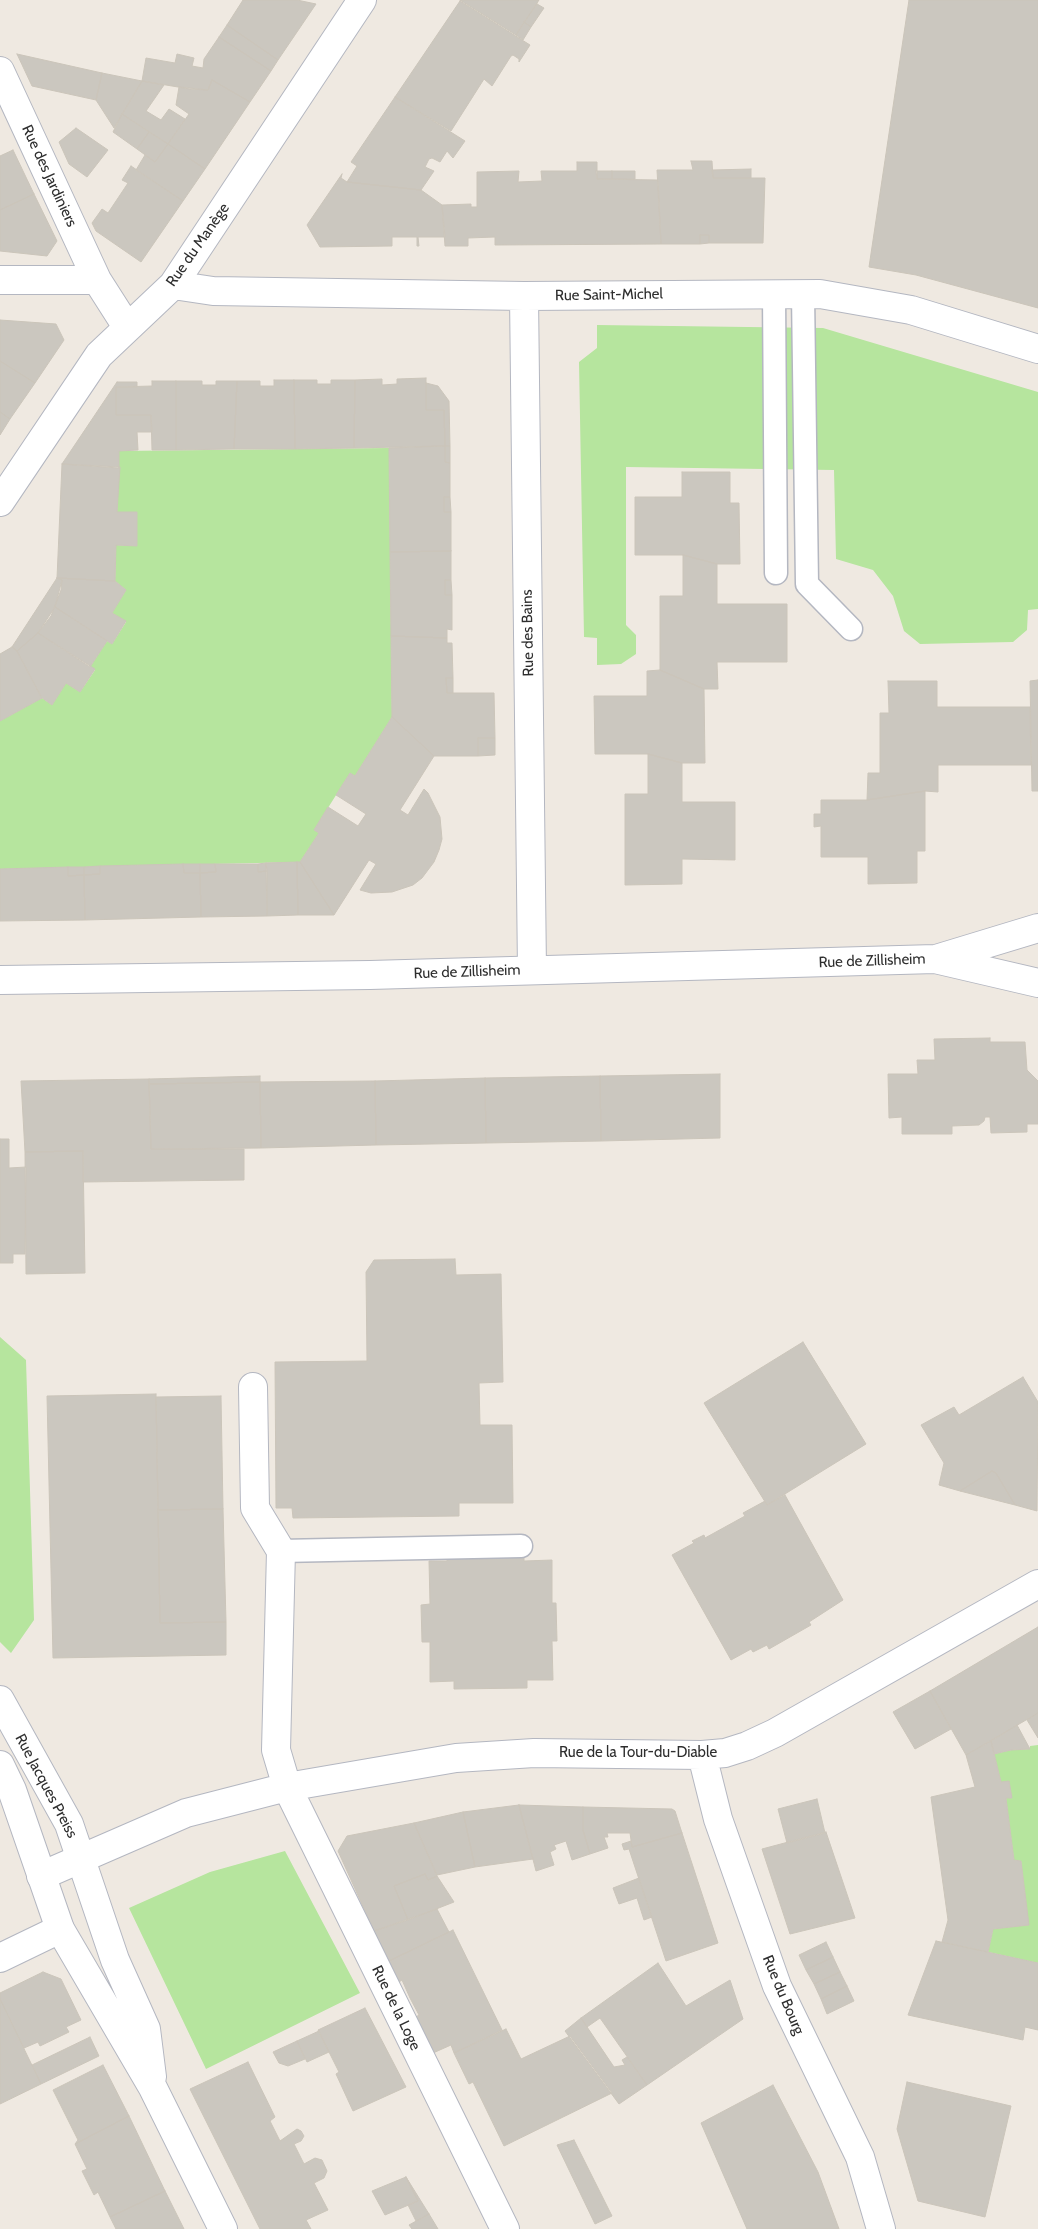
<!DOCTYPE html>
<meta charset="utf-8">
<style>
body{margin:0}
canvas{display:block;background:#efe9e1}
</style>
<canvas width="1038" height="2229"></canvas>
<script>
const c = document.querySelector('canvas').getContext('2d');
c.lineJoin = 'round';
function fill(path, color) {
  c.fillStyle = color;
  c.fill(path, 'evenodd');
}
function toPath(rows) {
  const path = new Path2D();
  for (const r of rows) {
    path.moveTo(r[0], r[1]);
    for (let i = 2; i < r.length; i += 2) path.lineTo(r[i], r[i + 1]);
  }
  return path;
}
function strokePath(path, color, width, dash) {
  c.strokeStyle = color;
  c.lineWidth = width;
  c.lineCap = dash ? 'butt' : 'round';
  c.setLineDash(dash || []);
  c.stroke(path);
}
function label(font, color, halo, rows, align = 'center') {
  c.font = font + ' Cabin,sans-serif';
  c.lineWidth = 4.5;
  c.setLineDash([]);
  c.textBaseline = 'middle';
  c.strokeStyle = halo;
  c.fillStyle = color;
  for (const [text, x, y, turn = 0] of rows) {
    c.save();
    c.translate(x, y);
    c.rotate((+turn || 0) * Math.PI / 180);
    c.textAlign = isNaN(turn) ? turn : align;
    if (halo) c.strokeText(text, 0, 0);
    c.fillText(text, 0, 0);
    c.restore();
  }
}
const green = toPath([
 [597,325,823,328,1038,392,1038,609,1028,610,1027,630,1013,642,920,644,904,631,893,596,873,570,836,559,834,470,626,467,626,625,636,635,636,654,621,664,597,665,597,638,584,637,579,362,597,348],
 [389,448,392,717,355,776,350,773,314,830,319,833,300,862,0,869,0,721,42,698,52,705,66,683,80,692,95,670,90,667,107,641,112,644,126,622,112,613,126,590,115,581,116,545,137,546,137,512,117,512,119,451],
 [0,1337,26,1360,34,1620,11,1653,0,1642],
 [1038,1745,1038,1963,988,1952,993,1929,1028,1925,1021,1861,1014,1860,1006,1798,1011,1798,1009,1782,1001,1782,994,1754,1011,1750,1030,1749,1030,1746],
 [285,1851,360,1993,206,2069,129,1908,210,1872]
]);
const building = toPath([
 [243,0,297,0,316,4,278,60,227,25,243,0],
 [460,0,539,0,516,35,460,0],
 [909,0,1038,0,1038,308,916,275,869,267,909,0],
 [460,1,530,45,519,62,519,59,513,55,511,56,492,86,484,79,451,131,395,97,460,1],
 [537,4,544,8,531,27,524,22,537,4],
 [524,22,531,27,523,40,516,35,524,22],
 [227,25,278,60,271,71,219,37,227,25],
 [219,37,271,71,250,102,212,80,208,90,190,89,142,81,146,58,175,63,177,54,194,58,192,66,203,68,204,59,219,37],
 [17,54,102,73,96,100,32,86,17,54],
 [102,73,142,81,114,128,96,100,102,73],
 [212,80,250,102,205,169,168,144,189,114,176,105,179,87,208,90,212,80],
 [142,81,164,85,146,111,161,120,169,109,185,119,168,144,122,114,142,81],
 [395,97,465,141,453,158,447,151,440,162,432,158,429,159,425,167,434,171,421,190,347,182,357,166,351,162,395,97],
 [122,114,149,132,137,149,113,132,122,114],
 [76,128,108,150,87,177,69,164,59,142,76,128],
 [149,132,168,144,155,162,137,149,149,132],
 [168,144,205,169,183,201,136,170,145,155,155,162,168,144],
 [13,150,34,194,0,210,0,156,13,150],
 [691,161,712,161,713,178,765,178,763,243,709,243,709,235,700,235,700,244,661,244,657,170,693,170,691,161],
 [577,162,597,162,597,179,658,180,661,244,495,245,495,237,468,238,468,246,445,246,442,205,471,204,471,207,477,207,477,172,519,171,518,182,542,181,541,171,577,171,577,162],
 [131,166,183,201,141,262,96,231,92,223,102,209,108,213,128,183,122,180,131,166],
 [751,169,751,178,713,178,712,170,751,169],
 [596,171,612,171,612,179,597,179,596,171],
 [612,171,635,171,635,179,612,179,612,171],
 [342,174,341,178,347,182,421,190,442,205,445,237,418,237,419,246,417,246,417,237,392,237,392,246,320,247,307,225,342,174],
 [34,194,57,241,47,256,0,251,0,210,34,194],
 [700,235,709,235,709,243,700,244,700,235],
 [0,320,56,324,64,340,35,383,0,361,0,320],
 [0,361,35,383,10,419,0,412,0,361],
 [426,378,426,410,444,410,445,446,354,448,355,380,382,379,382,385,397,384,397,379,426,378],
 [274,380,294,380,295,449,234,449,237,381,260,381,260,386,274,386,274,380],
 [294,380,317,380,317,384,331,384,331,380,355,380,354,448,295,449,294,380],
 [152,381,176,381,176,450,152,450,151,415,116,415,116,387,152,386,152,381],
 [176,381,202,381,202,385,216,385,216,381,237,381,234,449,176,450,176,381],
 [117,382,137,382,137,387,116,387,116,415,151,415,152,432,137,432,138,450,119,451,119,468,62,464,117,382],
 [426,383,438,386,449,401,450,446,445,446,444,410,426,410,426,383],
 [0,412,10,419,0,435,0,412],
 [445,446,445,462,450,463,450,497,444,497,444,512,451,512,451,551,390,552,389,448,445,446],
 [445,446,450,446,450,463,445,462,445,446],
 [62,464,120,467,117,512,137,512,137,546,116,545,115,581,57,578,62,464],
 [682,472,730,472,730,503,739,503,740,564,717,564,683,555,635,555,635,497,682,497,682,472],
 [444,497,450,497,451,512,444,512,444,497],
 [451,551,451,580,445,580,445,595,452,595,452,630,447,629,447,638,391,636,390,552,451,551],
 [683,555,717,564,717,604,787,604,787,662,717,662,718,689,704,689,660,670,660,596,683,596,683,555],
 [57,578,62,580,61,590,51,616,38,633,17,651,12,647,57,578],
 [57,578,115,581,126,590,112,613,126,621,112,644,55,607,62,580,57,578],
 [445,580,451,580,452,595,445,595,445,580],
 [55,607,107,641,90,667,38,633,55,607],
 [38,633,95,669,80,692,66,683,52,705,41,697,17,651,38,633],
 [391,636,447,638,447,643,452,643,453,678,446,678,447,693,494,693,495,738,478,738,478,756,434,756,392,717,391,636],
 [12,647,17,651,42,698,0,721,0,654,12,647],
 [660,670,704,689,705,763,682,763,648,754,595,754,594,696,647,696,647,671,660,670],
 [446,678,453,678,453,693,447,693,446,678],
 [1038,680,1038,791,1032,791,1030,681,1038,680],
 [888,681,937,681,937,707,1030,707,1031,765,938,765,938,792,925,791,867,800,868,773,880,773,880,713,889,713,888,681],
 [392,717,434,756,400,810,408,815,424,789,428,793,440,817,442,839,439,850,434,862,422,878,413,885,392,892,371,893,360,890,376,864,369,860,334,915,300,862,319,833,314,830,328,807,358,826,366,814,336,795,350,773,355,776,392,717],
 [478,738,495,738,495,755,478,756,478,738],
 [648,754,682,763,682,802,735,802,735,860,682,859,682,884,625,885,625,794,648,794,648,754],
 [925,791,925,851,917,851,917,883,868,884,868,857,821,857,821,826,814,827,814,814,821,814,821,800,867,800,925,791],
 [297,862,298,915,267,916,266,863,297,862],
 [297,862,300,862,334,915,298,915,297,862],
 [266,863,267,871,258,872,258,864,266,863],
 [183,864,200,864,200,873,184,873,183,864],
 [183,864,184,873,200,873,201,917,85,920,84,875,100,874,100,866,183,864],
 [200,864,215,864,216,872,200,873,200,864],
 [215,864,258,864,258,872,267,871,267,916,201,917,200,873,216,872,215,864],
 [100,866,100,874,84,875,84,867,100,866],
 [68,867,84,867,84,875,68,876,68,867],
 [68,867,68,876,84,875,85,920,0,921,0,869,68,867],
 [990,1038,990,1042,1025,1042,1027,1070,1038,1081,1038,1124,1027,1124,1027,1132,991,1133,990,1117,985,1117,984,1121,979,1125,952,1126,952,1134,902,1134,902,1117,889,1118,888,1074,918,1074,917,1060,935,1060,934,1039,990,1038],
 [720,1074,720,1138,601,1141,600,1076,720,1074],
 [260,1076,260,1082,149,1084,149,1079,260,1076],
 [600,1076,601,1141,486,1143,485,1078,600,1076],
 [485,1078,486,1143,376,1145,375,1081,485,1078],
 [149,1079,151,1149,244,1149,244,1180,83,1182,83,1151,25,1152,21,1081,149,1079],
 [375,1081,376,1145,261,1148,260,1082,375,1081],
 [260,1082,261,1148,151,1149,149,1084,260,1082],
 [0,1139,9,1139,9,1168,26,1167,25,1254,13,1254,13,1263,0,1263,0,1139],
 [83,1151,85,1273,26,1274,25,1152,83,1151],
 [455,1259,456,1275,501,1274,503,1382,479,1383,480,1425,512,1425,513,1503,459,1503,459,1516,293,1518,292,1508,276,1508,275,1362,367,1361,366,1272,374,1260,455,1259],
 [803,1342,866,1444,767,1505,704,1403,803,1342],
 [1023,1377,1038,1402,1037,1511,1015,1505,996,1473,992,1471,960,1491,939,1485,944,1463,921,1425,954,1407,959,1415,1023,1377],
 [156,1394,160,1623,226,1622,226,1655,53,1658,47,1396,156,1394],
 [221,1396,223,1509,158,1510,156,1397,221,1396],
 [992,1471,996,1473,1015,1505,960,1491,992,1471],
 [785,1495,843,1600,809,1622,811,1625,769,1649,767,1645,753,1652,751,1649,731,1660,672,1555,694,1543,692,1541,704,1535,705,1538,745,1516,743,1513,765,1501,767,1505,785,1495],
 [223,1509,226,1622,160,1623,158,1510,223,1509],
 [447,1556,524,1556,524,1561,552,1560,552,1603,556,1603,557,1641,552,1641,553,1680,527,1680,527,1688,454,1689,454,1681,430,1682,430,1642,422,1642,421,1605,430,1604,429,1561,447,1561,447,1556],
 [1038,1627,1038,1713,966,1755,930,1691,1038,1627],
 [930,1691,951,1729,915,1749,893,1712,930,1691],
 [1038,1713,1038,1738,1027,1720,1038,1713],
 [1017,1725,1030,1749,1011,1750,994,1754,991,1741,1017,1725],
 [991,1741,1001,1782,1009,1781,1012,1798,1006,1798,1014,1860,1021,1861,1029,1925,993,1929,988,1952,942,1942,948,1920,931,1797,975,1787,966,1755,991,1741],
 [817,1799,825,1833,787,1843,778,1809,817,1799],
 [519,1805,583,1807,583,1830,590,1854,572,1860,566,1841,554,1845,556,1849,550,1852,554,1865,536,1871,519,1805],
 [519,1805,533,1859,475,1867,463,1812,519,1805],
 [583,1807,672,1809,675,1811,682,1833,632,1847,630,1833,607,1833,608,1837,604,1837,608,1848,590,1854,583,1830,583,1807],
 [463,1812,475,1867,437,1875,414,1823,463,1812],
 [414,1823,437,1876,428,1880,425,1874,394,1886,408,1920,374,1931,338,1851,347,1836,414,1823],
 [826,1832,855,1918,790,1934,762,1849,826,1832],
 [682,1833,718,1943,666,1961,629,1849,624,1850,622,1844,631,1841,632,1847,682,1833],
 [425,1874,428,1880,437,1876,454,1902,408,1920,394,1886,425,1874],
 [639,1878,652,1917,644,1920,637,1898,619,1904,613,1888,639,1878],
 [437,1909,449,1932,389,1961,374,1931,437,1909],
 [453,1930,502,2030,454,2053,451,2045,433,2053,416,2017,419,2015,410,1998,402,1980,399,1982,389,1961,453,1930],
 [936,1941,1038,1963,1038,2030,1025,2027,1023,2040,908,2015,936,1941],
 [826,1942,833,1957,806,1970,799,1955,826,1942],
 [833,1957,840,1972,814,1984,806,1970,833,1957],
 [658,1963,686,2006,730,1980,743,2019,647,2085,600,2018,587,2027,581,2018,658,1963],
 [43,1972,61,1979,81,2020,66,2027,69,2032,40,2046,38,2042,24,2048,0,1999,0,1993,43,1972],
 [840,1972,847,1986,821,1999,814,1984,840,1972],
 [847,1986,854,2001,827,2014,821,1999,847,1986],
 [0,1999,41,2084,0,2104,0,1999],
 [365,2008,406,2087,353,2111,336,2074,339,2072,318,2030,365,2008],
 [581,2018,614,2067,625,2065,622,2060,627,2057,647,2085,619,2104,565,2031,581,2018],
 [506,2029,521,2059,570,2036,612,2093,504,2146,473,2082,469,2084,454,2053,506,2029],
 [319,2031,329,2052,307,2062,297,2041,319,2031],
 [90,2037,99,2056,41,2084,32,2065,90,2037],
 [297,2041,305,2059,288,2066,279,2063,273,2052,297,2041],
 [248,2062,275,2117,270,2121,280,2141,297,2129,301,2131,304,2136,301,2141,294,2144,304,2164,315,2158,322,2160,327,2171,324,2178,314,2183,328,2210,306,2220,311,2229,260,2229,190,2089,248,2062],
 [103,2065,129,2116,75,2144,78,2140,53,2090,103,2065],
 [907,2082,1011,2106,985,2217,918,2201,897,2129,907,2082],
 [773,2085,818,2172,839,2229,747,2229,701,2123,773,2085],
 [129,2116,165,2191,110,2217,98,2192,94,2195,82,2171,87,2169,75,2144,129,2116],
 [574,2140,612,2216,595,2224,557,2145,574,2140],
 [406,2177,418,2201,385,2215,372,2191,406,2177],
 [406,2177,429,2214,416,2221,408,2205,418,2201,406,2177],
 [165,2191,184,2229,116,2229,110,2217,165,2191],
 [429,2214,438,2229,412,2229,409,2225,429,2214]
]);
const lane = toPath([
 [774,293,776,573],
 [803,294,807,584,851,629],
 [281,1551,521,1546]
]);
const street = toPath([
 [0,71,97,280,127,327],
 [0,280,97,280],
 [173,285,213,291,524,296,820,294,911,310,1038,349],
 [524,296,532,970],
 [0,502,99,355,173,285,362,0],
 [253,1387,255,1508,281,1551,276,1750,287,1787,505,2229],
 [702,1755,718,1819,777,1986,860,2157,881,2229],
 [41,1876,186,1813,287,1787,456,1758,534,1753,702,1755,725,1753,747,1746,775,1733,1038,1584],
 [0,1958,60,1929]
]);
const secondary = toPath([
 [936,959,1038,928],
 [0,980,370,975,935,959,1038,983],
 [0,1700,69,1824,115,1960,146,2029,152,2077],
 [0,1765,12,1790,60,1929,153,2088,223,2229]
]);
const streetNames = [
 ["Rue des Jardiniers",49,176,65],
 ["Rue du Manège",198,245,-55],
 ["Rue Saint-Michel",609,295,-1],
 ["Rue des Bains",528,633,-91],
 ["Rue de Zillisheim",872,961,-2],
 ["Rue de Zillisheim",467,972,-2],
 ["Rue de la Tour-du-Diable",638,1753],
 ["Rue Jacques Preiss",46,1786,62],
 ["Rue du Bourg",783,1995,67],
 ["Rue de la Loge",396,2008,64]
];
fill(green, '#b6e59e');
fill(building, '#cbc7bf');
strokePath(building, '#cbc5ba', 1);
strokePath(lane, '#b4b7c1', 25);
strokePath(street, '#b4b7c1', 30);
strokePath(secondary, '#b4b7c1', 30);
strokePath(lane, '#fff', 22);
strokePath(street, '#fff', 28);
strokePath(secondary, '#fff', 28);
label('15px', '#2e2e2e', '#fff', streetNames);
</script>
